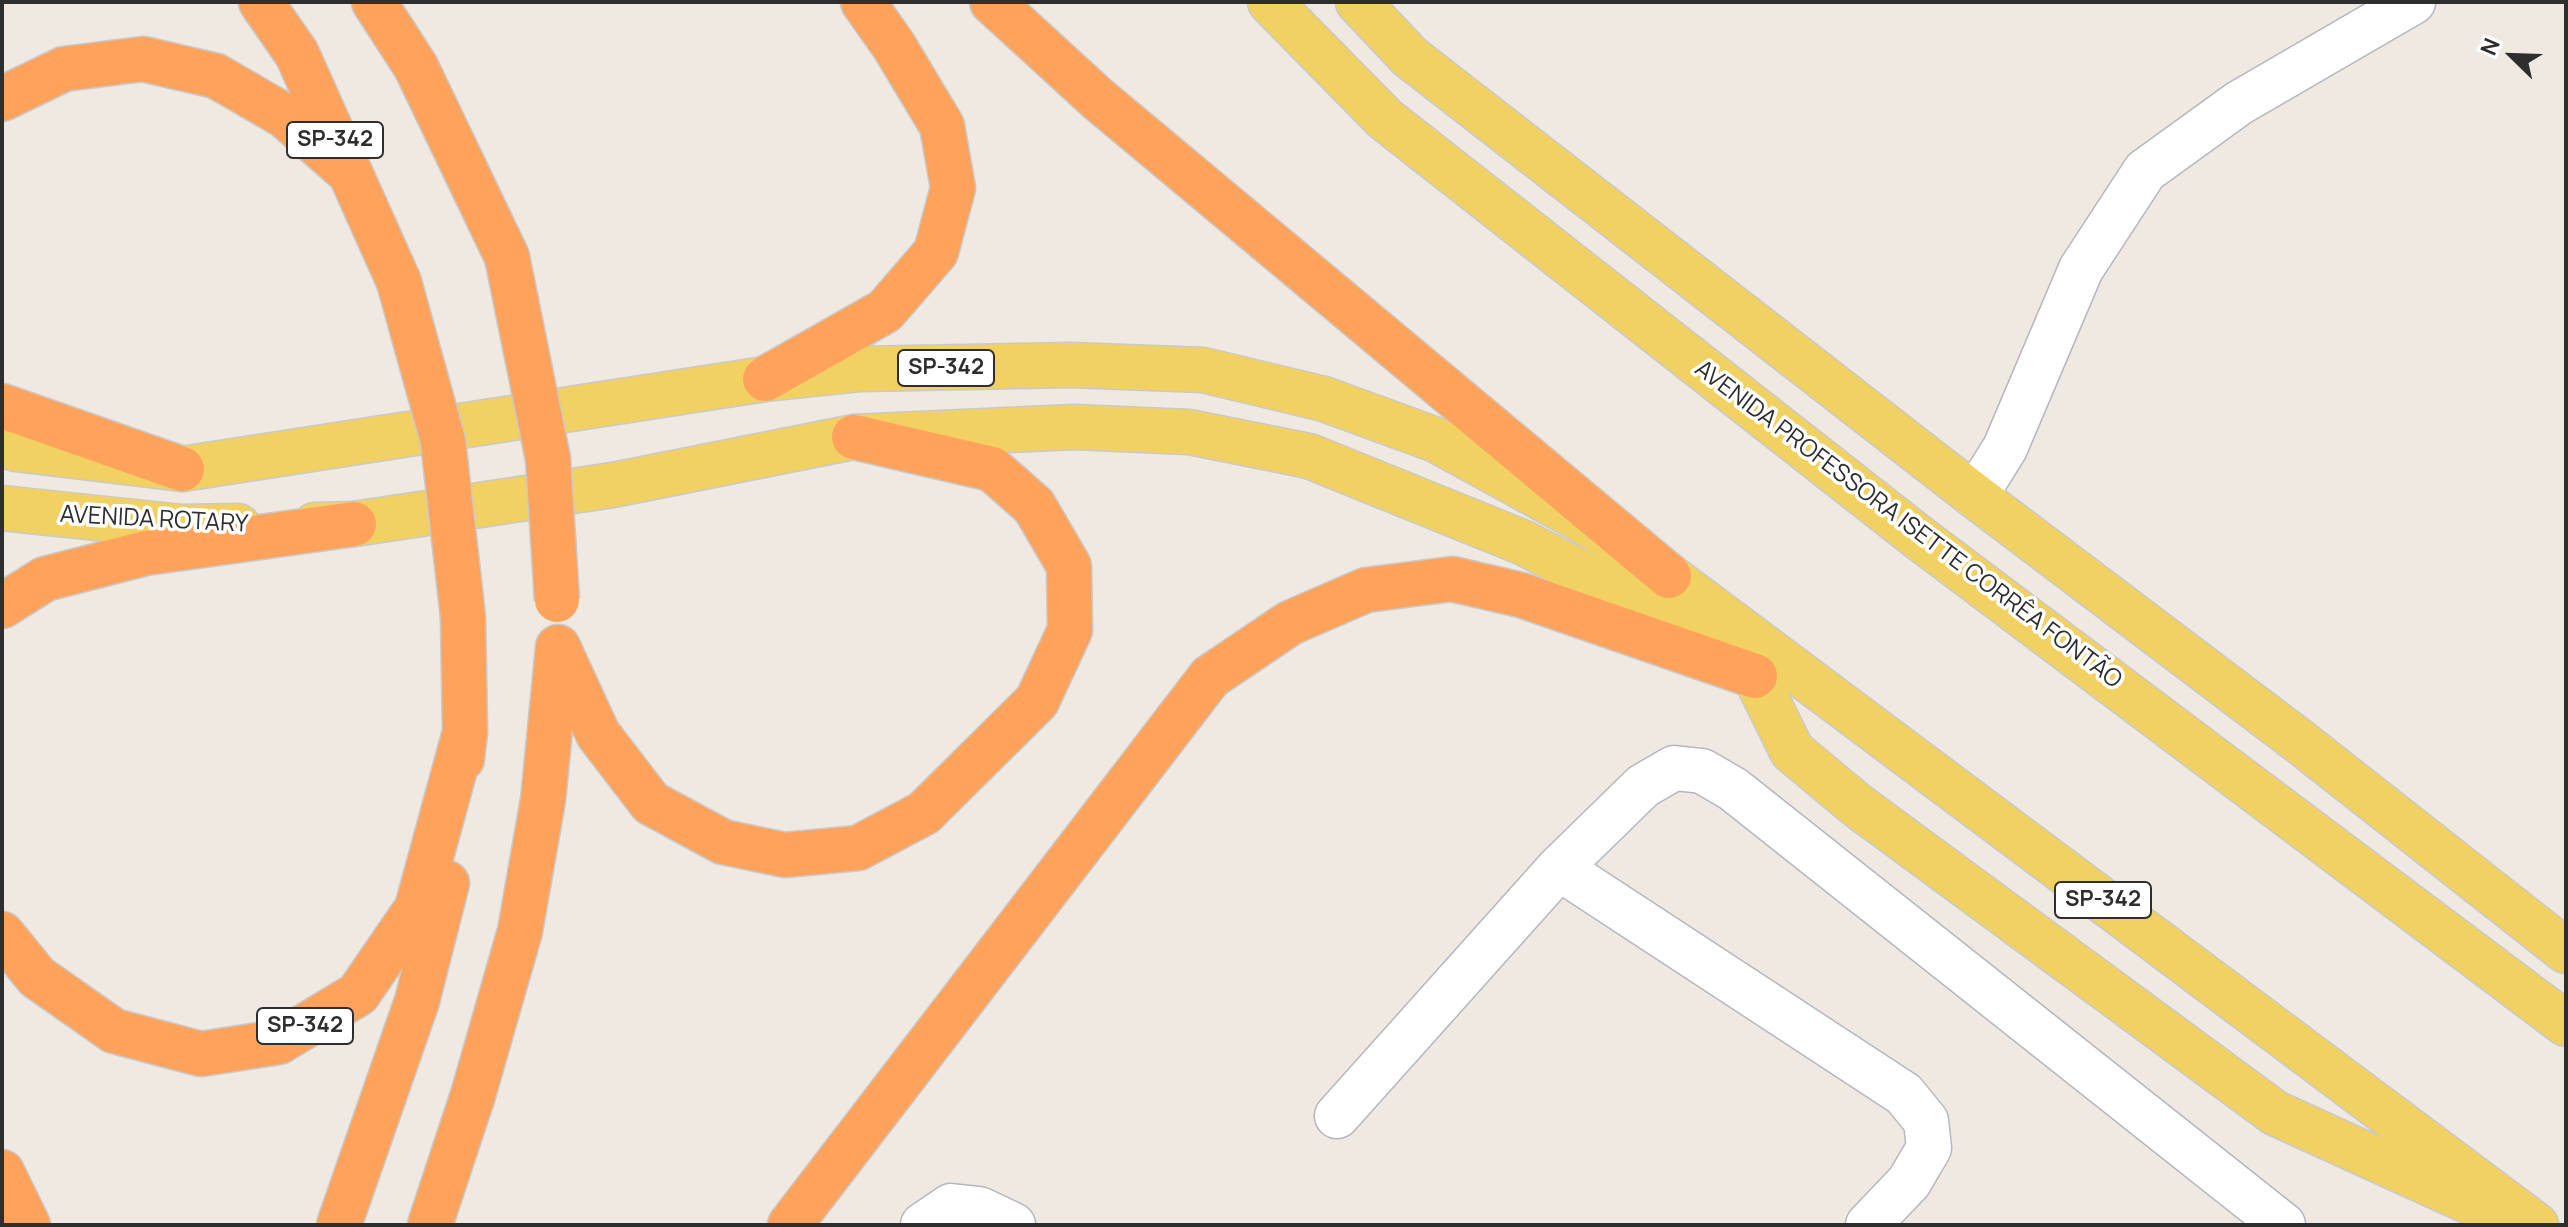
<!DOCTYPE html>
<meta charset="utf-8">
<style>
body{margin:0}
#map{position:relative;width:2568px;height:1227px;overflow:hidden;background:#efe9e1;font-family:Manrope,sans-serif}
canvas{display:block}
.frame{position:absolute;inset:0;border:4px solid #2e2e2e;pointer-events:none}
.north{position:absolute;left:2472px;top:16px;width:80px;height:80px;-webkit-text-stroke:6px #fff;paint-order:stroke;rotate:293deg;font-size:22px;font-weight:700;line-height:32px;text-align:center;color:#2e2e2e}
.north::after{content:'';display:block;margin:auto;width:28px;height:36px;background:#2e2e2e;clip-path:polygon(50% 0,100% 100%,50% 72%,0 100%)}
</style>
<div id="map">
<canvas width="2568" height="1227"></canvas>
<div class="frame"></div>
<div class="north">N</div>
</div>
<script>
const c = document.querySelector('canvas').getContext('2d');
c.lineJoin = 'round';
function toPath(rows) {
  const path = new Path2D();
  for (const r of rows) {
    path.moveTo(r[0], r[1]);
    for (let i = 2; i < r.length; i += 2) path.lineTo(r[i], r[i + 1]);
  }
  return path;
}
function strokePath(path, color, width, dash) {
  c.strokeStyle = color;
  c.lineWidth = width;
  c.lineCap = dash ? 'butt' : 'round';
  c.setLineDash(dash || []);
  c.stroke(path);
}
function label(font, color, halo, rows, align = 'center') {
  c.font = font + ' Manrope,sans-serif';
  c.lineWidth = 7;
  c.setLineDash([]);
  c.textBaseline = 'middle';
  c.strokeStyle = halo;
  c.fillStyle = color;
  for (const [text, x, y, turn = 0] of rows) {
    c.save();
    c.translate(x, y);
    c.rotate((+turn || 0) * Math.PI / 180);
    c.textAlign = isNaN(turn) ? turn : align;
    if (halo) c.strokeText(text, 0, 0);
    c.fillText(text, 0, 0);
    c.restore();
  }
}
const minor = toPath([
 [1975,496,2005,448,2081,269,2145,171,2239,103,2413,2],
 [1559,868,1904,1094,1926,1121,1929,1148,1909,1182,1868,1225],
 [1337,1116,1559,868,1643,786,1674,768,1702,771,1733,789,2283,1225],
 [923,1225,951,1206,979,1209,1013,1225]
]);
const major = toPath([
 [1270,2,1385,119,1918,537,2566,1024],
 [1358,2,1410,57,1975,496,2299,741,2566,951],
 [2,445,16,449,182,469,765,379,861,369,1071,365,1203,370,1324,399,1436,440,1578,518,1669,576,2536,1225],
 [2,508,182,527,238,526],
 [315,525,354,524,613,485,854,437,1074,427,1189,432,1309,456,1524,543,1631,599,1721,655],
 [1755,676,1792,751,1858,806,2275,1113,2481,1207]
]);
const highway = toPath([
 [261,2,297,54,399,282],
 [374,2,416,67,507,257],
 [992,2,1098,99,1669,576],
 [2,99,64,69,143,59,216,76,285,116,349,172],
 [765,379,885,311,936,252,953,188,942,126,894,46,863,2],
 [2,406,182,469],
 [2,606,45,579,146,553,354,524],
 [558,647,598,734,651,803,723,842,785,855,858,848,924,813,1037,701,1070,630,1069,566,1034,506,992,469,854,437],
 [462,759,465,732,463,617],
 [2,934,37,977,114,1031,201,1054,279,1042,358,994,417,908,465,732],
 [2,1172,28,1225],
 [339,1225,417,1001,447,883],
 [430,1225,473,1095,520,931,543,800,558,648],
 [790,1225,1210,677,1290,623,1366,590,1452,579,1521,595,1755,676]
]);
const highwayBridge = toPath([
 [507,257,548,459,557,600],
 [399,282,443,441,463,617]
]);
const shields = [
 [335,140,96],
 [946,368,96],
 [2103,900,96],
 [305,1026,96]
];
const shieldNames = [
 ["SP-342",335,140],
 ["SP-342",946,368],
 ["SP-342",2103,900],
 ["SP-342",305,1026]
];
const streetNames = [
 ["AVENIDA ROTARY",154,520,3],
 ["AVENIDA PROFESSORA ISETTE CORRÊA FONTÃO",1908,525,37]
];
strokePath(minor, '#b4b7c1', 47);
strokePath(major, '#c9c9c9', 47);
strokePath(highway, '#c9c9c9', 47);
strokePath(minor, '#fff', 44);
strokePath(major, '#f2d163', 44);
strokePath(highway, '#ffa35c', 44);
strokePath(highwayBridge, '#c9c9c9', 47, []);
strokePath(highwayBridge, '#ffa35c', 44);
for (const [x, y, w] of shields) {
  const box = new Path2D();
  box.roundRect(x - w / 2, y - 18, w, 36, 6);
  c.fillStyle = '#fff';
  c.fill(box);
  strokePath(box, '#2e2e2e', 2);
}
label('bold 22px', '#2e2e2e', null, shieldNames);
label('24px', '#2e2e2e', '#fff', streetNames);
</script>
